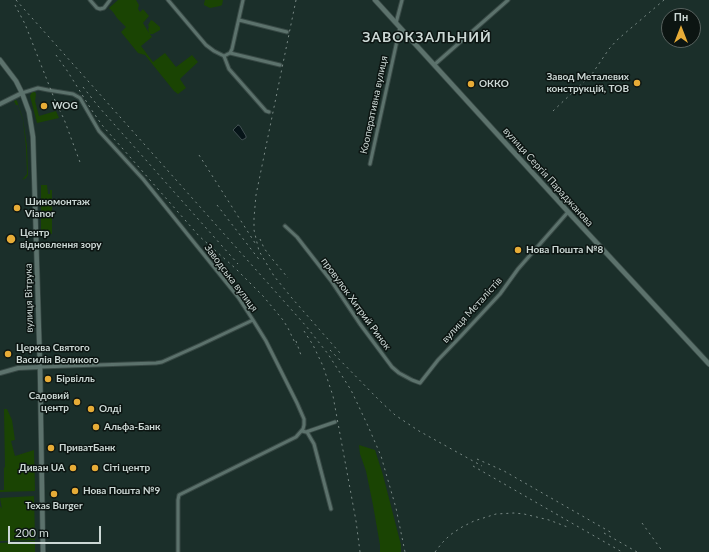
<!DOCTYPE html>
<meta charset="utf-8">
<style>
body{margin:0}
#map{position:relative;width:709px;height:552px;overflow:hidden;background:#1b2f2a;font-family:Lato,sans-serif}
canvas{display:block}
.north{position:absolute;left:661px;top:8px;width:40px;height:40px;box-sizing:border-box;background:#0c1512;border:1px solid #596360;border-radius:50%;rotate:0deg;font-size:11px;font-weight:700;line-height:16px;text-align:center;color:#ccd8d5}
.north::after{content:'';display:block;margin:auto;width:14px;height:18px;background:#e7ac37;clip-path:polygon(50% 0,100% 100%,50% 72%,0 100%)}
.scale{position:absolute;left:8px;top:526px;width:93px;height:18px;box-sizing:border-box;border:2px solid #ccd8d5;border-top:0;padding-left:5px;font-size:12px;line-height:14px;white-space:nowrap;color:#ccd8d5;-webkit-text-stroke:3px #0c1512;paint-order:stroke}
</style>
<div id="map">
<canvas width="709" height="552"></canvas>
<div class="north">Пн</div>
<div class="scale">200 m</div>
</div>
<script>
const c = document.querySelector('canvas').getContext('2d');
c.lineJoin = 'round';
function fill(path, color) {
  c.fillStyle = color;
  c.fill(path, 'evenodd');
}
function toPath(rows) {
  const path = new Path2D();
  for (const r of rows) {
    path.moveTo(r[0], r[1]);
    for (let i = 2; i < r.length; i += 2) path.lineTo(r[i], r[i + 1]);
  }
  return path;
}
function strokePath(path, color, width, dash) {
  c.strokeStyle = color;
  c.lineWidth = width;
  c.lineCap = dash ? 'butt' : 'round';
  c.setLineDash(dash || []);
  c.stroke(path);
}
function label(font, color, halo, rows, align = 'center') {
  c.font = font + ' Lato,sans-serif';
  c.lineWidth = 3;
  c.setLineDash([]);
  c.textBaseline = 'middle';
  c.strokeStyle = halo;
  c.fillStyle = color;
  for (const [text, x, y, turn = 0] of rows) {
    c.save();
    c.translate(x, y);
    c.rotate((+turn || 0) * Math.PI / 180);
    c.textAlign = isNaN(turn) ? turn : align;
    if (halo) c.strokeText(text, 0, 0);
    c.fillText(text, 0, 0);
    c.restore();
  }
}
const green = toPath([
 [118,0,136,0,139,5,138,9,140,12,143,9,149,16,143,23,149,33,148,29,149,27,148,25,151,20,153,21,160,27,160,30,153,34,150,34,152,37,141,46,153,62,165,53,176,67,192,55,198,62,184,75,180,79,186,88,178,94,174,91,145,55,138,53,121,32,126,27,117,18,113,12,109,8],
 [205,0,223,0,222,5,220,6,210,8,204,5,204,4],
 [32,92,35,92,36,94,35,101,39,116,56,111,59,118,37,123,30,96],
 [16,100,17,101,23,119,27,146,28,175,26,178,22,180,27,174,26,147,23,120,18,105,16,105,14,101],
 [41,185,47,185,48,194,50,194,50,190,52,190,52,234,46,233,41,230],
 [4,409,7,409,12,420,15,440,11,441,15,456,34,450,35,491,0,492,0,490,4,490,4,468,5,467],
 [359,445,375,450,383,475,401,545,401,552,380,552,380,545,373,505,366,471,360,454],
 [34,496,35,540,0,541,0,506,2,509,0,498],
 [35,541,35,552,0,552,0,543]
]);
const water = toPath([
 [238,125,240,126,246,136,246,138,242,140,233,130,238,125]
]);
const minor = toPath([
 [90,0,97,8,100,9,104,8,110,0],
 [168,0,206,45,214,51,224,56,229,69,266,111,269,112],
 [239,20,287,32],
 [396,23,402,0],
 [230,53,280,65],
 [224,56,230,53,232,49,243,0],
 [434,65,508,0],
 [22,93,38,88,48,90,73,94,80,98,99,131,143,179,238,297,253,320,266,341,297,403,304,419,304,425,303,429,296,437,179,495,178,500,178,552],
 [370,164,400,27],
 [285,226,297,237,332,282,360,324,392,367,399,373,412,380,420,383,438,360,461,336,500,294,518,269,568,212],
 [40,367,156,363,162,362,200,345,253,320],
 [302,431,306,432,335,422],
 [307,432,314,444,331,509]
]);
const tertiary = toPath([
 [0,104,22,93],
 [0,373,18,368,40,367]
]);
const secondary = toPath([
 [375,0,571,215,709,364],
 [0,60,16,81,22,93,29,112,33,137,40,367,43,552]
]);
const rail = toPath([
 [16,0,306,326,328,354,351,390,368,426,381,456,396,508,405,552],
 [296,0,256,195,254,218,254,230,259,251,274,276,291,297,340,353],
 [15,5,25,24,56,103,64,119,81,165],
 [56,55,68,72,91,109,102,125,199,236,235,268,263,296,283,320,288,328,296,345],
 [83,87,98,106,238,264],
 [553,111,592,74,609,49,617,40,664,0],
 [199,155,255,243],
 [217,205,261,262],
 [260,239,264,248,269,255,288,278],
 [304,331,313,345,323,366,333,396,356,521,360,552],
 [296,341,302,358],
 [330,350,380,401,395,415,419,431,482,466],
 [477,459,504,471,612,533],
 [473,466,622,552],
 [642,523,663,552],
 [604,533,637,552],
 [435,552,442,543,450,535,462,527,474,521,496,514,514,513,524,514,549,520,570,528]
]);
const markers = [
 [637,83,4,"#e7ac37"],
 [471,84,4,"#e7ac37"],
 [44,106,4,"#e7ac37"],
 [17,208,4,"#e7ac37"],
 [11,239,5,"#e7ac37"],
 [518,250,4,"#e7ac37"],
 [8,354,4,"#e7ac37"],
 [48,379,4,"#e7ac37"],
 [77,402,4,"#e7ac37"],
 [91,409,4,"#e7ac37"],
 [96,427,4,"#e7ac37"],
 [51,448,4,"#e7ac37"],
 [73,468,4,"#e7ac37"],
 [95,468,4,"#e7ac37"],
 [75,491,4,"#e7ac37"],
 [54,494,4,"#e7ac37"]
];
const poiNames = [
 ["Завод Металевих",629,77,"right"],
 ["конструкцій, ТОВ",629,89,"right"],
 ["ОККО",479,84],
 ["WOG",52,106],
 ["Шиномонтаж",25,202],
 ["Vianor",25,214],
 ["Центр",20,233],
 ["відновлення зору",20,245],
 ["Нова Пошта №8",526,250],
 ["Церква Святого",16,348],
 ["Василія Великого",16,360],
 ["Бірвілль",56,379],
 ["Садовий",69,396,"right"],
 ["центр",69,408,"right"],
 ["Олді",99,409],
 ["Альфа-Банк",104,427],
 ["ПриватБанк",59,448],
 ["Диван UA",65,468,"right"],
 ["Сіті центр",103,468],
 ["Нова Пошта №9",83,491],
 ["Texas Burger",54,506,"center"]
];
const streetNames = [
 ["Кооперативна вулиця",374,105,-78],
 ["вулиця Сергія Параджанова",548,177,48],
 ["Заводська вулиця",231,278,53],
 ["вулиця Вітрука",29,298,-91],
 ["провулок Хитрий Ринок",356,304,54],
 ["вулиця Металістів",472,310,-48]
];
const districtNames = [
 ["ЗАВОКЗАЛЬНИЙ",427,37]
];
fill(green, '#1a4403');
fill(water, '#061418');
strokePath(water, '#414f51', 1);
strokePath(minor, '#384945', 5);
strokePath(tertiary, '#384945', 6);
strokePath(secondary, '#384945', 6);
strokePath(minor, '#5c726c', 3);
strokePath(tertiary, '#5c726c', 4);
strokePath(secondary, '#5c726c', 4.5);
strokePath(rail, '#7a8a86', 1, [2, 4]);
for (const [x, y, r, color] of markers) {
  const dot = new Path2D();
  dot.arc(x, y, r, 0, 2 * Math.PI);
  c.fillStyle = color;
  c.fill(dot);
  strokePath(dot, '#0c1512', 1.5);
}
label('bold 10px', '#ccd8d5', '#0c1512', poiNames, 'left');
label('10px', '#ccd8d5', '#0c1512', streetNames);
c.letterSpacing = '1px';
label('bold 14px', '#ccd8d5', '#0c1512', districtNames);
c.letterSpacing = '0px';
</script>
